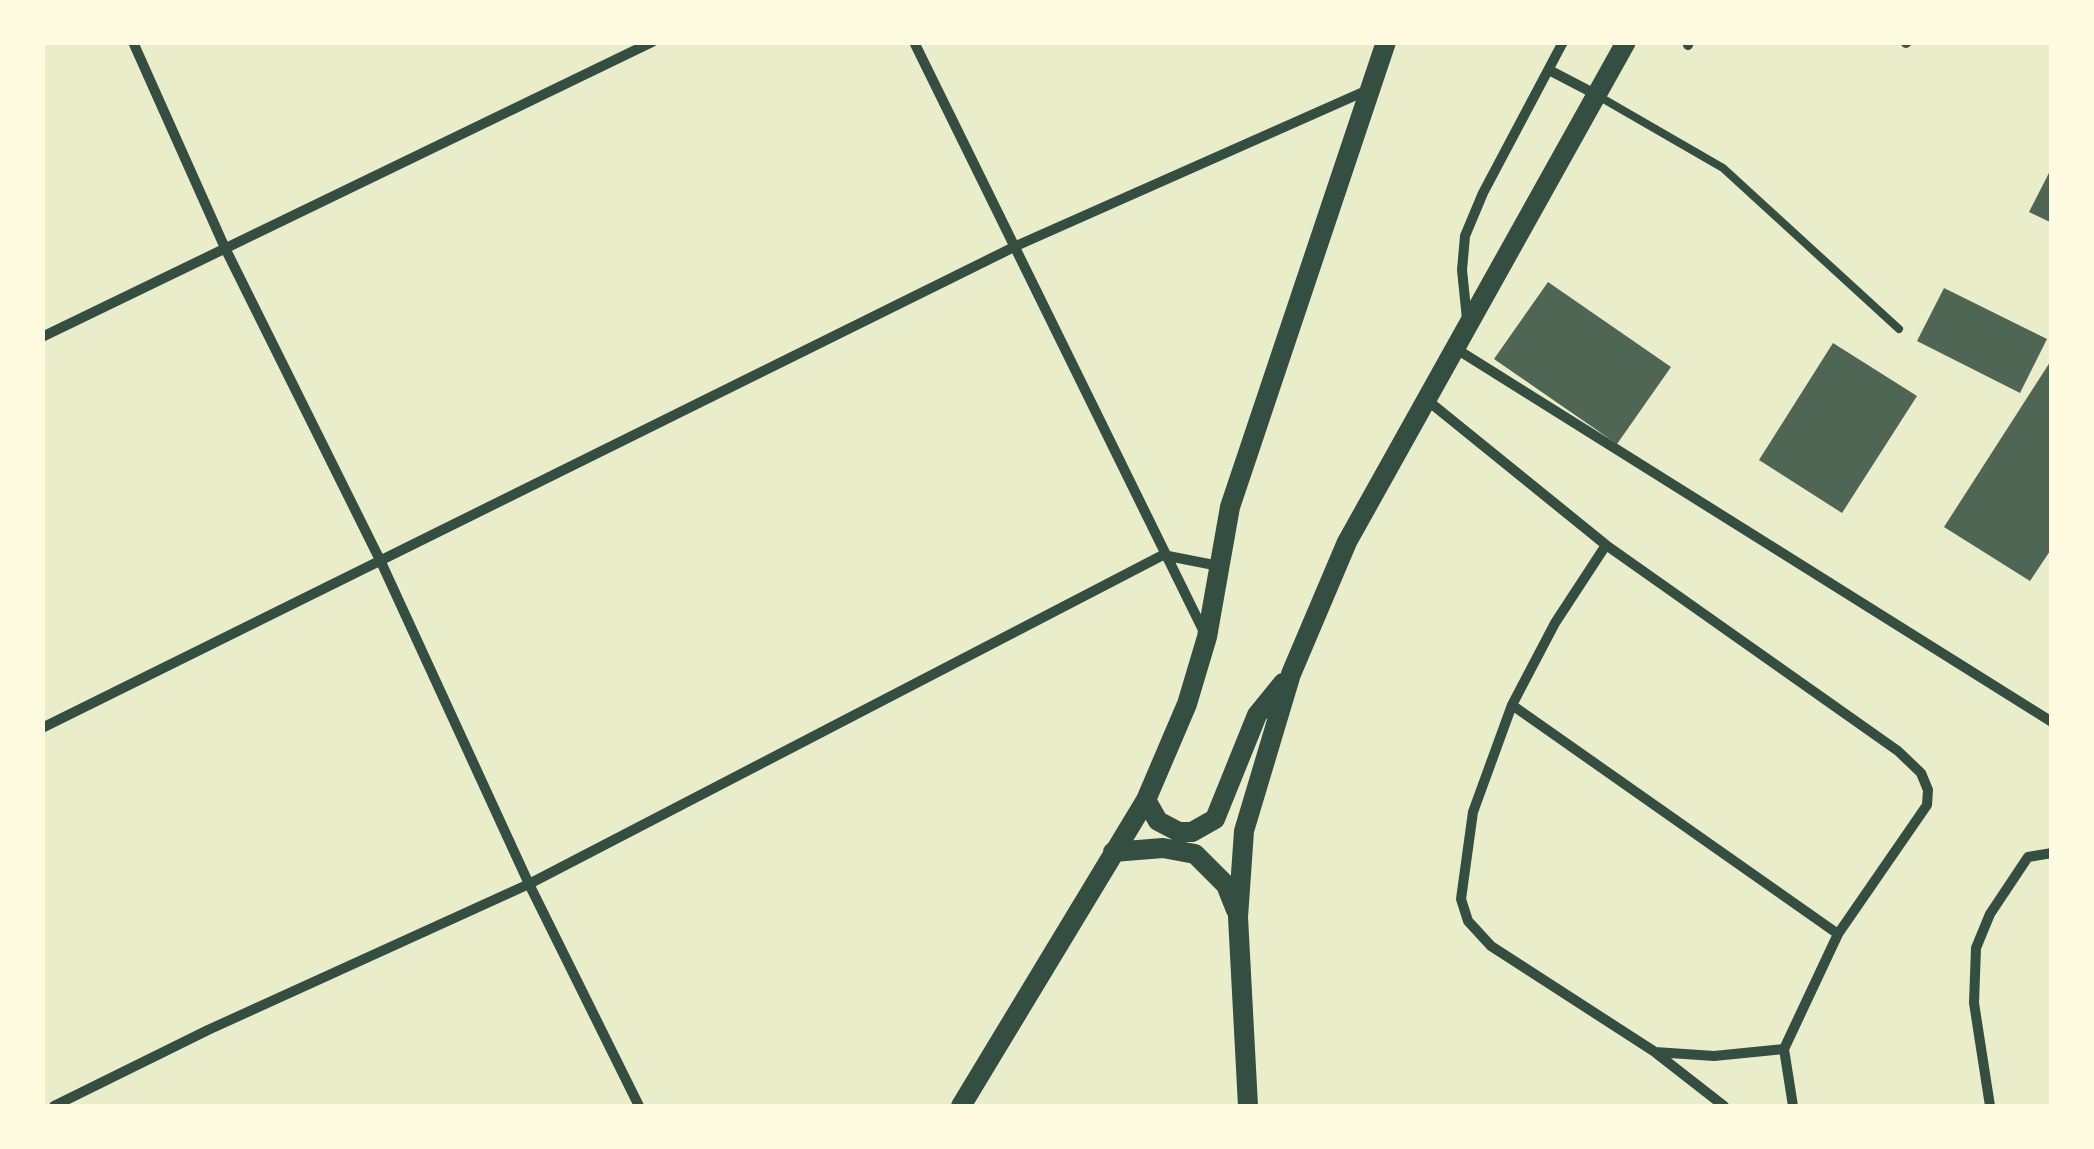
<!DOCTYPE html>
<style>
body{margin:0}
#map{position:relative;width:2094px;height:1149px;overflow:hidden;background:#e9edc9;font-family:"Times New Roman",serif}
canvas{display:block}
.frame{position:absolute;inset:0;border:45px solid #fefae0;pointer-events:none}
</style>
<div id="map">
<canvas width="2094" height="1149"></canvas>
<div class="frame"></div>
</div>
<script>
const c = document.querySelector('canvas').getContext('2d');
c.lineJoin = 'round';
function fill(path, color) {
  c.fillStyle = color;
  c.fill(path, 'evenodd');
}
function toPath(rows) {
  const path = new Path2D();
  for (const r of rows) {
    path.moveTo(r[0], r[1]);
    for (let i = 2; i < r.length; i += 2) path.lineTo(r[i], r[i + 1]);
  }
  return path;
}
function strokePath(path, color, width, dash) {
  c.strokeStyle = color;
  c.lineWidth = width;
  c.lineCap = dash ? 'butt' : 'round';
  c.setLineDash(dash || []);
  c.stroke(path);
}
const building = toPath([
 [2052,167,2052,223,2029,212],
 [1548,282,1671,367,1617,444,1494,359],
 [1944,288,2047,339,2020,393,1917,341],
 [1833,343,1917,396,1842,513,1759,460],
 [2052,359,2052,548,2030,581,1944,527]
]);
const service = toPath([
 [1600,97,1723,168,1899,329]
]);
const minor = toPath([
 [133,42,225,248,381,562,529,884,639,1106],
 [914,42,1205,634],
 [1906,43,1907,42],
 [1688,45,1689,42],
 [1549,70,1597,95],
 [1467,319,1462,270,1465,236,1483,193,1563,42],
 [42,337,652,42],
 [1458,350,2052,722],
 [1427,400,1606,545,1898,751,1921,773,1928,790,1927,805,1838,934,1784,1049,1714,1056,1655,1052,1491,946,1468,921,1461,899,1473,812,1512,705,1555,623,1606,545],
 [1163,555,1219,566],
 [1512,705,1838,934],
 [42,728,1016,246,1370,89],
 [1784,1049,1793,1106],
 [1656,1053,1724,1106],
 [54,1106,208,1030,529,884,1163,555],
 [1990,1106,1974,1003,1976,948,1990,914,2028,857,2052,853]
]);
const secondary = toPath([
 [1146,800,1158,821,1179,832,1192,832,1215,819,1257,715,1283,683],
 [1113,852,1163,848,1195,854,1226,885,1236,910],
 [961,1106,1146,800,1187,704,1207,637,1230,507,1386,42],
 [1248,1106,1238,917,1244,831,1291,674,1347,542,1626,42]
]);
fill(building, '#4f6655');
strokePath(service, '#344e41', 8);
strokePath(minor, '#344e41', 10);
strokePath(secondary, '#344e41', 20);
</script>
